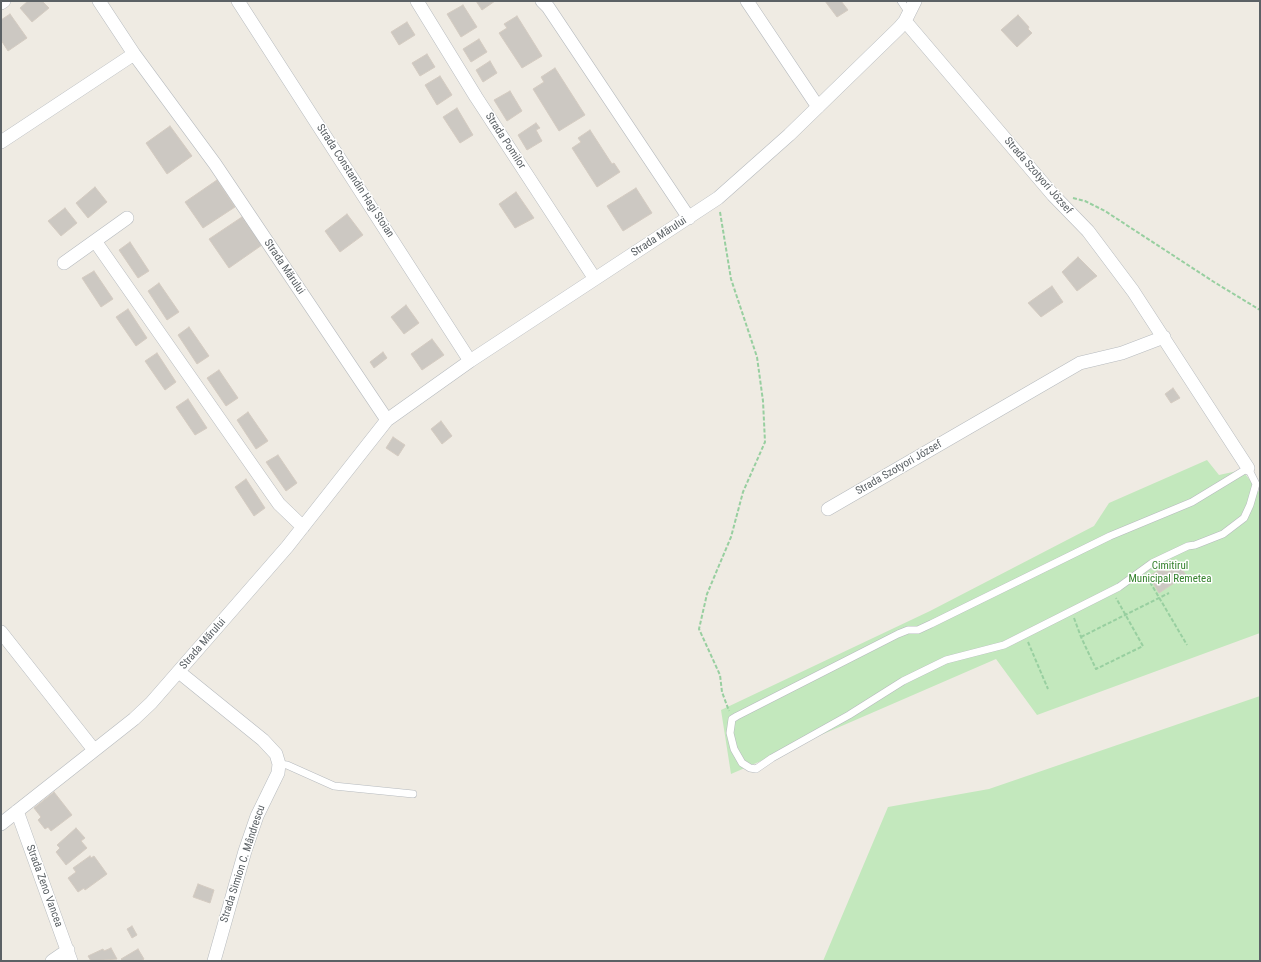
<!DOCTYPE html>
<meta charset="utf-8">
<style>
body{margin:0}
#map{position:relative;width:1261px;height:962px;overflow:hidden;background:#efebe3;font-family:"Roboto Condensed",sans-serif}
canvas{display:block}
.frame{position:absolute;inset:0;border:2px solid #5b6165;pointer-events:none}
</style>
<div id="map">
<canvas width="1261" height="962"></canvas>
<div class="frame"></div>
</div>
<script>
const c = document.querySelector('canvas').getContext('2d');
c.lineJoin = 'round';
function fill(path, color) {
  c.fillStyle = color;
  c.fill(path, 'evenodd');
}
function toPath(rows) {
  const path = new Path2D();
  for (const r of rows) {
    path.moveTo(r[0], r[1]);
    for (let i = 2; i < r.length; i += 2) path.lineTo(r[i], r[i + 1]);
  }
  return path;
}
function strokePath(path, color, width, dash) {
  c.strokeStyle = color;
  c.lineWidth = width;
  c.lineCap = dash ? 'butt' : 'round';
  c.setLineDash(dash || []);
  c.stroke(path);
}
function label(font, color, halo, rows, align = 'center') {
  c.font = font + ' "Roboto Condensed",sans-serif';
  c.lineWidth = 3;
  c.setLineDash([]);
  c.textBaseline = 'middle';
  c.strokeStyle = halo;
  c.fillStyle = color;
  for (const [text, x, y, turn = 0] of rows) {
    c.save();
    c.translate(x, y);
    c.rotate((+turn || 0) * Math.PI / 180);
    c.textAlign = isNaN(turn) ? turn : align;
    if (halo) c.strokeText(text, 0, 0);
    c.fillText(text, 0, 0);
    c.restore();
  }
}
const green = toPath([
 [1207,460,1219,475,1242,470,1260,493,1260,633,1037,715,996,659,731,774,721,710,930,611,1094,526,1109,503],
 [1260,696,1260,961,823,961,888,807,989,789]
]);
const building = toPath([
 [28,1,42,1,49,8,32,22,20,8,28,1],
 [476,1,495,1,482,10,476,1],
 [825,1,841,1,848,10,837,17,825,1],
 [463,5,477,27,461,37,447,14,463,5],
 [10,14,27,38,8,51,1,40,1,20,10,14],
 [1018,15,1029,27,1028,29,1032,33,1017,47,1001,30,1018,15],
 [517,16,542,56,522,68,499,33,507,28,504,24,517,16],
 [407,22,415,35,399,45,391,32,407,22],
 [479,39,487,52,471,62,463,49,479,39],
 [427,54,435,67,420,76,412,63,427,54],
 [490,61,497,73,483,82,476,70,490,61],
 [555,68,585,115,559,131,533,89,544,82,541,77,555,68],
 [440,76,452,95,437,105,425,85,440,76],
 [510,91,522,111,507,121,494,100,510,91],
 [457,108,473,135,460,143,443,117,457,108],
 [536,123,540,128,536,130,542,141,527,150,518,135,536,123],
 [170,126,192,156,167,174,146,143,170,126],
 [590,130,612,164,614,163,620,172,597,187,572,148,581,142,578,138,590,130],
 [217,180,235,207,203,228,185,202,217,180],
 [95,187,107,202,88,218,76,203,95,187],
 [636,188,652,213,623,231,607,206,636,188],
 [516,192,534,218,515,228,499,204,516,192],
 [65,208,77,223,61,236,48,221,65,208],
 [347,214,363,235,340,252,325,231,347,214],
 [242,217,262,245,229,268,209,239,242,217],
 [130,242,149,271,138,278,119,250,130,242],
 [1078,257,1097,276,1077,291,1062,272,1078,257],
 [94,271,113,299,101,307,82,278,94,271],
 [159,283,179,312,167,320,148,291,159,283],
 [1052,286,1063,302,1041,317,1028,303,1052,286],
 [406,305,419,323,404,334,391,317,406,305],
 [128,309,147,338,136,346,116,317,128,309],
 [189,327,209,356,197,364,178,335,189,327],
 [432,339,444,355,422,370,411,354,432,339],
 [383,352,387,358,374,368,370,362,383,352],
 [157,353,176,382,165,390,145,361,157,353],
 [219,370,238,398,226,406,207,378,219,370],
 [1173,388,1180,398,1171,403,1165,394,1173,388],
 [188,399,207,428,195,435,176,407,188,399],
 [248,412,268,441,256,449,237,420,248,412],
 [441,421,452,436,442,444,431,429,441,421],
 [393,437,405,445,398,456,386,448,393,437],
 [278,455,297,483,286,491,266,462,278,455],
 [246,479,265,508,254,516,235,487,246,479],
 [1163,568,1166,572,1181,568,1186,575,1159,593,1149,576,1163,568],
 [54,792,72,815,51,831,48,827,45,829,38,820,41,817,34,808,54,792],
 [76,828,85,838,81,841,87,848,66,865,56,852,60,848,57,845,76,828],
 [90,856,91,858,94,856,107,874,85,890,84,888,78,892,68,878,76,872,73,868,90,856],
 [198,884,214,890,210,903,193,897,198,884],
 [132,926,137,935,132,938,127,929,132,926],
 [111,948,117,959,91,961,88,956,103,949,104,951,111,948],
 [138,949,144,959,141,961,123,961,121,959,138,949]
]);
const path = toPath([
 [1073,198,1085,201,1105,211,1214,282,1260,310],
 [720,212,731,279,757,357,763,401,765,442,743,492,731,537,707,594,699,629,720,675,722,692,729,711],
 [1147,577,1187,645],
 [1074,618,1081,637,1096,669,1143,646,1116,598],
 [1081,637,1169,593],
 [1028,642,1048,689]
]);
const lane = toPath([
 [901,1,909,13],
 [1248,468,1256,484,1250,505,1244,518,1223,534,1195,545,1188,546,1152,563,1119,587,1004,645,946,660,903,681,849,715,772,758,756,769,750,768,742,763,734,749,730,733,732,719,737,716,898,634,908,630,918,630,931,624,1110,536,1192,502,1248,468],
 [279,764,287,765,334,786,413,794]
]);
const street = toPath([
 [238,1,470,361],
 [417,1,476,97,595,279],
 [542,1,548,7,689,218],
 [747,1,818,107],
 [1,3,4,1],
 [905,21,1053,195,1088,231,1133,291,1248,468],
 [134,54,215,164,387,420],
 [1,142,134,54,99,1],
 [95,241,279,504,303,527],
 [64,263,127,218],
 [828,509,1080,363,1122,353,1164,337],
 [1,632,94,750],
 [179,672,263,740,276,754,279,764,278,773,257,816,245,851,214,961],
 [17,811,71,961],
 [1,824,134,719,151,703,287,547,387,420,470,361,718,198,789,135,899,28,905,21,915,1],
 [52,961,68,950]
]);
const streetNames = [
 ["Strada Pomilor",505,141,57],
 ["Strada Szotyori József",1038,176,49],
 ["Strada Constandin Hagi Stoian",355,181,57],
 ["Strada Mărului",659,237,-33],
 ["Strada Mărului",284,267,56],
 ["Strada Szotyori József",899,468,-30],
 ["Strada Mărului",203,644,-49],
 ["Strada Simion C. Mândrescu",243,864,-72],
 ["Strada Zeno Vancea",44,886,70]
];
const parkNames = [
 ["Cimitirul",1170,566],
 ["Municipal Remetea",1170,579]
];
fill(green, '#c3e8bd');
fill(building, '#ccc8c2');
strokePath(building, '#d4cbc1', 1);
strokePath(lane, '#b6babe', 8);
strokePath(street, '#b6babe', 14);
strokePath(path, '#98cfa0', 2, [4, 2]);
strokePath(lane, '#fff', 7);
strokePath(street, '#fff', 13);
label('11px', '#5b6165', '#fff', streetNames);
label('11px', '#35822e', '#fff', parkNames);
</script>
